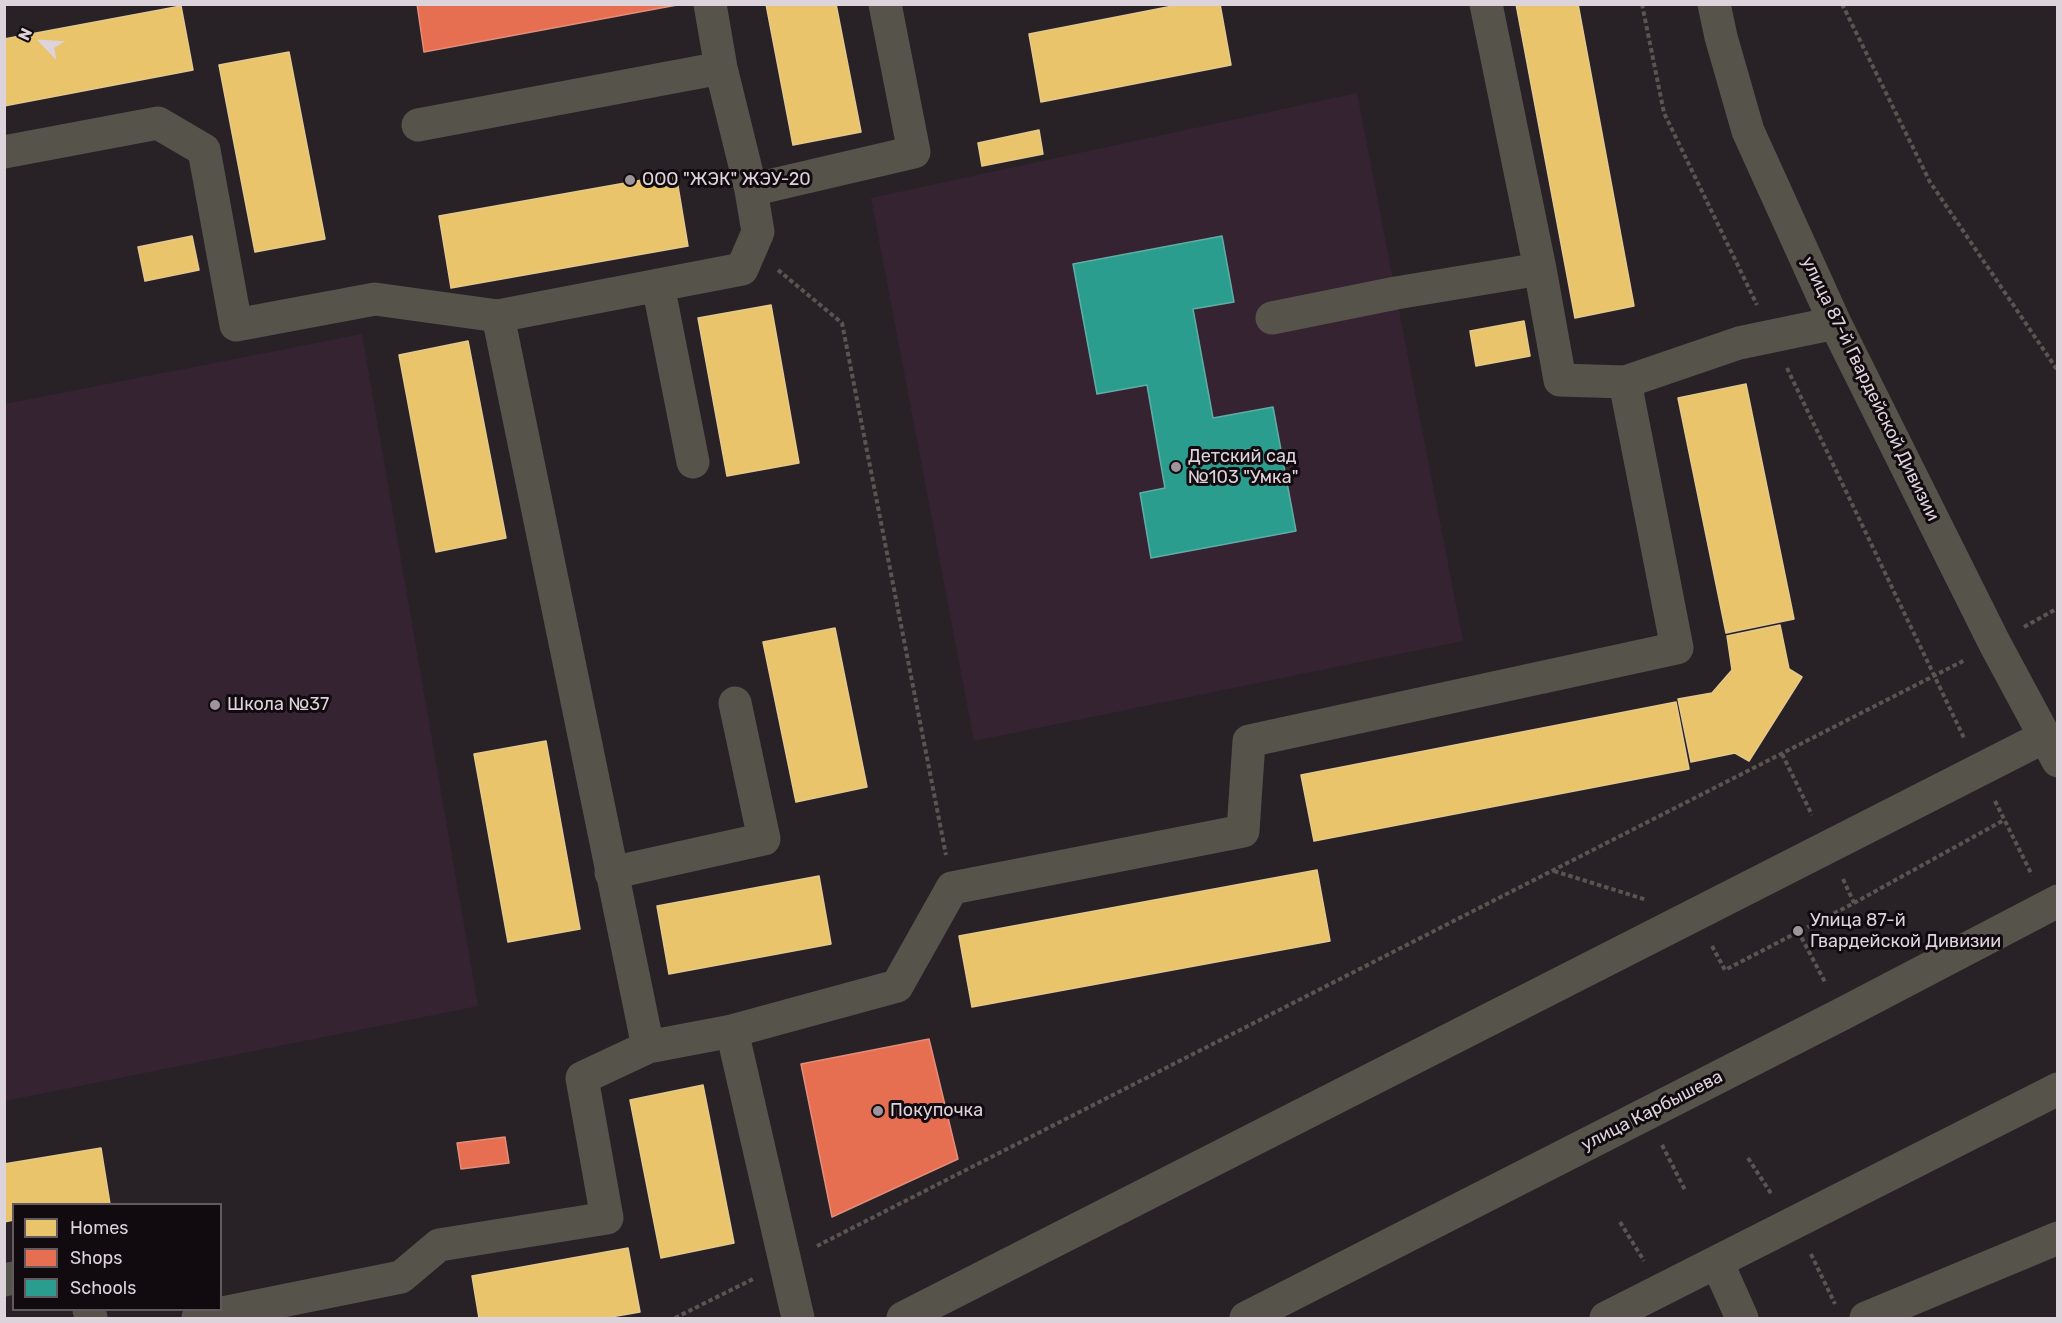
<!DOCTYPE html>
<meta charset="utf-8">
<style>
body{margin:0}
#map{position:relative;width:2062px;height:1323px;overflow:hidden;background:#282227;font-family:Rubik,sans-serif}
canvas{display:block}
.frame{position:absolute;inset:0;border:6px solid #ddd3da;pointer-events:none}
.legend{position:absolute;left:12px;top:1203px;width:210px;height:108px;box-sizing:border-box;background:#110a0f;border:2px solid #635a60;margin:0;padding:8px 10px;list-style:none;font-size:18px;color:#ddd3da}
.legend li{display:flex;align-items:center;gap:12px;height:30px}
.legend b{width:30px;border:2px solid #635a60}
.north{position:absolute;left:12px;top:12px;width:60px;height:60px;-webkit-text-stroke:4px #110a0f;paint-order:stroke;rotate:295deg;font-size:16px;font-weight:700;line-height:24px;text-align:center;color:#ddd3da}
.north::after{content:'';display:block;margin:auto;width:21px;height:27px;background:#ddd3da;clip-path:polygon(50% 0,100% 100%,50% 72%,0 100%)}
</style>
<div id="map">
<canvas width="2062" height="1323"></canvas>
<div class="frame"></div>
<ul class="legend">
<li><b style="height:16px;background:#e9c46a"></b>Homes</li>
<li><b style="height:16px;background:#e76f51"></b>Shops</li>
<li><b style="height:16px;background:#2a9d8f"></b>Schools</li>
</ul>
<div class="north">N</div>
</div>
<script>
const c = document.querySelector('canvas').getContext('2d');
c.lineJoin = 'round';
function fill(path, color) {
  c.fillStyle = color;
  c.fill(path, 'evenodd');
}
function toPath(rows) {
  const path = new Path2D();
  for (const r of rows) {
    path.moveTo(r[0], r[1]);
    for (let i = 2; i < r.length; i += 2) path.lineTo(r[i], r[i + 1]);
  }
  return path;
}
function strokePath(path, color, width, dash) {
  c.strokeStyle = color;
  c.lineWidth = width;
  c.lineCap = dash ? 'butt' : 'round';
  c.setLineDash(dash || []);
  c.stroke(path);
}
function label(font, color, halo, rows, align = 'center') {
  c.font = font + ' Rubik,sans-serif';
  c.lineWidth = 6;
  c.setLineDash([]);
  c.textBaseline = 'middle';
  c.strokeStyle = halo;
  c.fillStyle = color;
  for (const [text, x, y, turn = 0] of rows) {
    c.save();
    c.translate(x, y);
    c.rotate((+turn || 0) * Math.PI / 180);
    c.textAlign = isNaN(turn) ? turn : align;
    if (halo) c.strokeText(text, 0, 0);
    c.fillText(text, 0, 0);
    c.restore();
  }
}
const built = toPath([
 [1357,93,1463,641,974,741,871,198],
 [362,334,478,1006,5,1101,5,404]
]);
const homes = toPath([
 [766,4,836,4,861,132,793,145,766,4],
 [1183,4,1220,4,1231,65,1041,102,1029,34,1183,4],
 [1516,4,1578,4,1634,306,1575,318,1516,4],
 [181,6,193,70,4,106,4,39,181,6],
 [289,52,325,239,255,252,219,65,289,52],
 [1039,130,1043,154,982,166,978,143,1039,130],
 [676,174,688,246,451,288,439,216,676,174],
 [192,236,199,270,145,281,138,247,192,236],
 [771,305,799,463,727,476,698,318,771,305],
 [1524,321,1530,356,1476,366,1470,331,1524,321],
 [468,341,506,538,436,552,399,355,468,341],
 [1746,384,1794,619,1726,633,1678,398,1746,384],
 [1780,625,1789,669,1802,677,1749,761,1735,753,1691,762,1678,699,1712,693,1732,670,1727,636,1780,625],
 [835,628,867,787,796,802,763,642,835,628],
 [1676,702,1689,769,1314,841,1301,775,1676,702],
 [546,741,580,929,508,942,474,754,546,741],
 [1317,870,1330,941,972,1007,959,936,1317,870],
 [819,876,831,944,669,974,657,906,819,876],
 [703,1085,734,1243,661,1258,630,1100,703,1085],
 [101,1148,110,1204,14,1204,14,1220,4,1222,4,1164,101,1148],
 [628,1248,640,1312,605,1318,479,1318,472,1276,628,1248]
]);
const shops = toPath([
 [417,4,677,4,677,5,424,52,417,4],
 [929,1039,958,1159,832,1217,801,1064,929,1039],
 [505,1137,509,1163,461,1169,457,1143,505,1137]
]);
const schools = toPath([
 [1222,236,1234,302,1193,309,1213,418,1273,407,1296,531,1151,558,1140,493,1165,488,1147,385,1097,394,1073,264,1222,236]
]);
const path = toPath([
 [1642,4,1664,113,1757,305],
 [1842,4,1930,182,2058,371],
 [778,270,842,323,946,855],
 [1787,368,1965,740],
 [2024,627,2058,608],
 [1782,754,1812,815],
 [1995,801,2032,875],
 [1554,871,1647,900],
 [1843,879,1854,903],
 [1798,931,1826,984],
 [1712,946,1725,970,1854,903,2004,820],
 [1662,1145,1685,1190],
 [1748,1158,1772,1195],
 [1620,1222,1644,1261],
 [817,1246,1965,660],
 [1811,1254,1835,1304],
 [675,1318,755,1278]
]);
const minor = toPath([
 [710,4,721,68,751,190,914,152,885,4],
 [1486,4,1540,269,1560,380,1625,382],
 [1714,4,1721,37,1748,131,1835,323,1995,644,2058,761],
 [418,125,721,68],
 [4,152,158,123,204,150,236,325,375,299,498,316,742,269,758,232,751,190],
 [658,285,693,462],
 [498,316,648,1047],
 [1272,318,1396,293,1540,269],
 [611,873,764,839,735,703],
 [732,1031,798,1318],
 [1717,1262,1742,1318],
 [4,1280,14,1278],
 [89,1310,91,1318],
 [198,1318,401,1277,439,1245,607,1218,582,1078,648,1047,732,1031,897,986,952,888,1243,831,1249,741,1677,648,1625,382,1739,343,1835,323],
 [903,1318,2044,737],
 [1246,1318,1842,1014,2058,901],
 [1606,1318,2058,1089],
 [1866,1318,2058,1238]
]);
const markers = [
 [630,180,6,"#9e959b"],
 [1176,467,6,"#9e959b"],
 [215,705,6,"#9e959b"],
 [1798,931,6,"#9e959b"],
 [878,1111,6,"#9e959b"]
];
const poiNames = [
 ["ООО \"ЖЭК\" ЖЭУ-20",642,180],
 ["Детский сад",1188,457],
 ["№103 \"Умка\"",1188,478],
 ["Школа №37",227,705],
 ["Улица 87-й",1810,921],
 ["Гвардейской Дивизии",1810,942],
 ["Покупочка",890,1111]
];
const streetNames = [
 ["улица 87-й Гвардейской Дивизии",1870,389,64],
 ["улица Карбышева",1652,1111,-27]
];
fill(built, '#352331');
fill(homes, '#e9c46a');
strokePath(homes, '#e5c88c', 1.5);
fill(shops, '#e76f51');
strokePath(shops, '#e48d7a', 1.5);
fill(schools, '#2a9d8f');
strokePath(schools, '#60ada6', 1.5);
strokePath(path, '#595551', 4, [4.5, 3]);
strokePath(minor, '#56534b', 33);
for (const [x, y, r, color] of markers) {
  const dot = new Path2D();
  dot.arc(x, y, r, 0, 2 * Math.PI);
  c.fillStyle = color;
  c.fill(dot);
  strokePath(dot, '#110a0f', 2);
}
label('18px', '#ddd3da', '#110a0f', poiNames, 'left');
label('18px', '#ddd3da', '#110a0f', streetNames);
</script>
